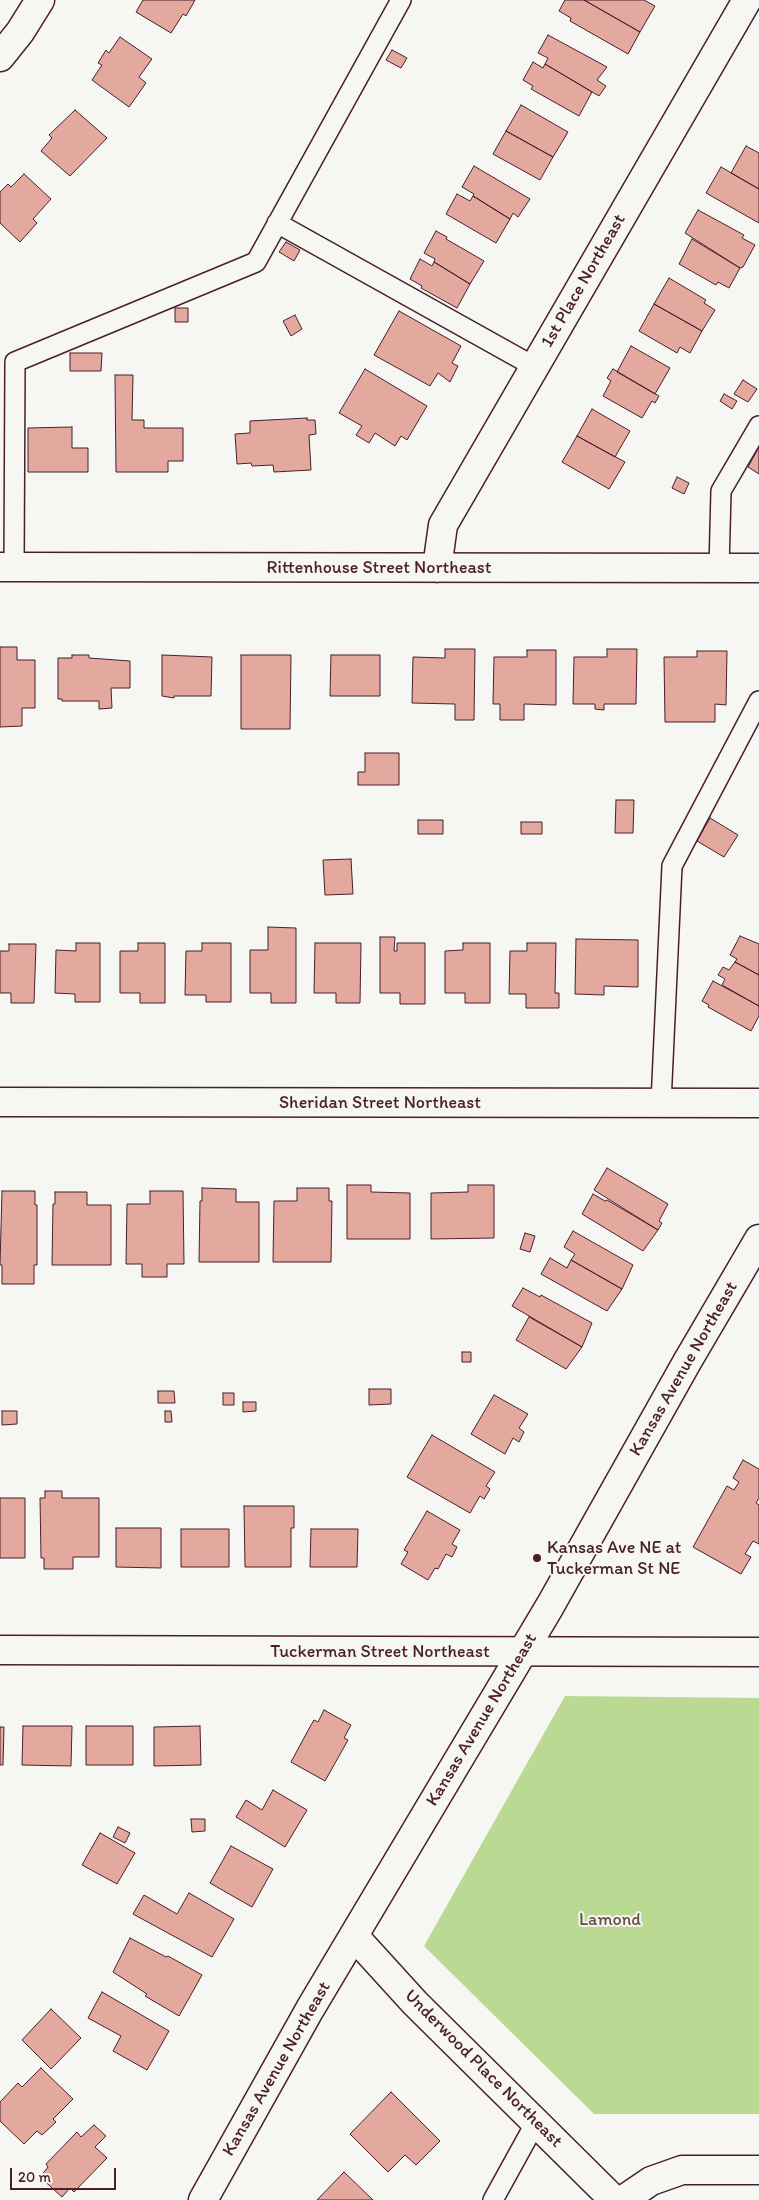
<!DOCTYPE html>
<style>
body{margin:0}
#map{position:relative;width:759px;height:2200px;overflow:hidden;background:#f6f6f2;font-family:Itim,sans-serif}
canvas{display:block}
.scale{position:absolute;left:10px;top:2168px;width:106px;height:22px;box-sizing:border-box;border:2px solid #4a1f2b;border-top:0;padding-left:6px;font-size:15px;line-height:18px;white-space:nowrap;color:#4a1f2b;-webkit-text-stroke:4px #f6f6f2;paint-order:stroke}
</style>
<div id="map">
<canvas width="759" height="2200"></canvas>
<div class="scale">20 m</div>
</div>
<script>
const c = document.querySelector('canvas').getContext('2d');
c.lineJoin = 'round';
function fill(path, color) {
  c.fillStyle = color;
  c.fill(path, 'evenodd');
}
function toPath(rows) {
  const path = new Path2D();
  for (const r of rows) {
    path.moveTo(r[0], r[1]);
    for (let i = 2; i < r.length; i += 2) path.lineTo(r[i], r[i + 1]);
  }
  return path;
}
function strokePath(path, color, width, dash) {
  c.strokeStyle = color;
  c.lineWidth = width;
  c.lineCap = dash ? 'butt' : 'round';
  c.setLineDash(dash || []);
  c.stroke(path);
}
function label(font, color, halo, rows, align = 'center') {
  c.font = font + ' Itim,sans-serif';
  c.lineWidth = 4;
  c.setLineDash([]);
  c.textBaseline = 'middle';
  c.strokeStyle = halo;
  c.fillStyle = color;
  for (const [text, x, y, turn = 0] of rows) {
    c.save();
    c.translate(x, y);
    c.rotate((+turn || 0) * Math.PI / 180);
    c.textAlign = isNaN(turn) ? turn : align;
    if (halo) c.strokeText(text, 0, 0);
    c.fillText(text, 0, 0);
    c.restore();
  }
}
const green = toPath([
 [565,1696,759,1698,759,2114,594,2114,424,1946]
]);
const building = toPath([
 [143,0,195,0,186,16,183,14,171,33,136,12,143,0],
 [565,0,584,0,640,32,628,54,570,21,571,18,559,11,565,0],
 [584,0,644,0,655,6,640,32,584,0],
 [548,35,607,67,597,80,606,86,599,96,545,64,548,58,538,53,548,35],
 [120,37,152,59,139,77,146,83,129,107,92,80,102,65,98,63,106,50,109,53,120,37],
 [392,50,407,58,401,68,386,60,392,50],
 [533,62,543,68,545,64,592,92,579,116,531,89,533,86,523,80,533,62],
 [521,105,568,132,553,157,506,131,521,105],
 [75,110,107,138,70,176,41,151,52,138,49,135,75,110],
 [506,131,553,157,540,180,493,154,506,131],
 [746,146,759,153,759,189,731,173,746,146],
 [474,166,530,199,518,217,513,213,510,219,473,196,474,194,462,187,474,166],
 [721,167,759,189,759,223,706,193,721,167],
 [24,174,51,199,33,219,37,223,20,242,0,223,0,192,8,184,11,187,24,174],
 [457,194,470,201,473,196,510,219,496,243,446,214,457,194],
 [698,210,744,235,742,238,755,245,743,267,740,268,685,233,698,210],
 [436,231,447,237,446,239,484,261,470,284,434,262,435,259,424,253,436,231],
 [692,239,740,268,729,288,718,282,716,285,679,264,692,239],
 [286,242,300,250,294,261,279,252,286,242],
 [420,259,432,266,434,262,470,284,457,308,421,288,422,286,410,279,420,259],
 [669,278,706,300,704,303,715,310,702,331,654,304,669,278],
 [654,304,702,331,690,353,680,347,677,353,639,331,654,304],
 [175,308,188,308,188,322,175,322,175,308],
 [399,311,461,346,452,363,458,366,450,382,438,373,430,386,374,355,399,311],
 [295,315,302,329,291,336,283,321,295,315],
 [631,346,670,368,655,394,617,372,631,346],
 [70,353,102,353,101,371,70,371,70,353],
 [365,369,427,406,407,440,401,436,395,446,375,433,369,443,356,435,362,426,339,413,365,369],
 [613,369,659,396,655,403,652,401,642,418,603,396,611,381,607,378,613,369],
 [115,375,133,375,132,420,144,420,144,428,183,428,183,461,168,461,168,472,116,472,115,375],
 [743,380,757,389,748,402,734,394,743,380],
 [724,394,737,401,732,409,720,401,724,394],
 [592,409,630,431,615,457,577,436,592,409],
 [307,418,307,420,315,420,316,434,309,435,311,470,274,472,273,465,252,466,251,463,237,464,235,434,250,433,250,421,307,418],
 [72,427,72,448,88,448,88,472,28,472,28,428,72,427],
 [577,436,625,462,609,489,562,462,577,436],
 [759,447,759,474,748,467,759,447],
 [677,477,689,483,684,494,672,488,677,477],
 [0,647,17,647,17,660,35,660,35,708,22,708,22,726,0,727,0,647],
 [445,649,475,649,474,720,455,720,455,704,412,703,413,657,445,658,445,649],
 [607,649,637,649,636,704,604,704,604,710,595,709,595,704,573,704,574,657,607,657,607,649],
 [527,650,556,650,556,705,524,704,524,720,500,720,500,704,493,704,494,657,527,657,527,650],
 [697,651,727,651,726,705,715,704,715,722,665,722,664,657,697,657,697,651],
 [72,655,89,655,89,658,130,661,130,688,111,688,112,708,99,709,99,701,62,701,62,699,58,699,58,658,72,658,72,655],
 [162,655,212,657,211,696,174,696,174,698,162,696,162,655],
 [241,655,291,655,290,729,241,729,241,655],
 [331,655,380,655,380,696,330,696,331,655],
 [365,753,399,753,399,785,358,785,358,772,365,772,365,753],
 [616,800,634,800,633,833,615,833,616,800],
 [710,818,738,835,724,857,697,841,710,818],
 [418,820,443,820,443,834,418,834,418,820],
 [521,822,542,822,542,834,521,834,521,822],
 [351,859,353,894,325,895,323,860,351,859],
 [268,927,296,928,296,1003,271,1003,271,993,250,993,250,950,268,950,268,927],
 [740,936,759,944,759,975,735,962,737,959,730,955,740,936],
 [380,937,395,937,394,951,397,951,397,943,425,943,425,1004,400,1004,400,993,380,993,380,937],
 [576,939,638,940,638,987,604,986,604,995,575,994,576,939],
 [76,943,100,943,100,1002,75,1002,75,994,55,993,56,950,76,951,76,943],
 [138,943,165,943,165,1003,140,1003,140,993,120,993,120,951,138,951,138,943],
 [202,943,231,943,231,1002,206,1002,206,995,185,995,186,951,202,951,202,943],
 [315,943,361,943,360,1003,336,1003,336,993,314,993,315,943],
 [463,943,490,943,490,1003,465,1003,465,993,445,993,445,951,463,950,463,943],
 [527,943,556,943,555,993,559,993,559,1008,526,1008,526,994,509,994,510,951,527,951,527,943],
 [9,944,36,944,34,1003,11,1003,11,993,0,993,0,951,9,951,9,944],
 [735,962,759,975,759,1006,722,985,725,979,718,975,723,967,729,970,735,962],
 [713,981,759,1006,759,1016,751,1031,708,1007,709,1005,702,1001,713,981],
 [607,1168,668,1204,659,1221,662,1223,658,1230,594,1190,607,1168],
 [347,1185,371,1185,371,1192,410,1193,410,1239,347,1239,347,1185],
 [468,1185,494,1185,494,1238,431,1239,431,1193,468,1192,468,1185],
 [202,1188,236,1189,236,1202,259,1202,259,1262,199,1262,200,1201,202,1201,202,1188],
 [297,1188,329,1188,329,1201,332,1201,331,1262,273,1262,274,1201,297,1201,297,1188],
 [2,1191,35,1191,35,1205,37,1205,37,1265,34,1265,34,1284,2,1284,2,1265,0,1265,2,1191],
 [150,1191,183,1191,184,1264,167,1264,167,1277,142,1277,142,1264,126,1264,127,1204,150,1204,150,1191],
 [55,1192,87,1192,87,1205,111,1205,111,1265,52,1265,53,1204,55,1204,55,1192],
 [593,1194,605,1201,607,1200,658,1230,643,1251,582,1214,593,1194],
 [573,1231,633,1265,622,1289,571,1260,575,1254,564,1247,573,1231],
 [525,1233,535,1236,530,1252,520,1249,525,1233],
 [550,1258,567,1268,571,1260,622,1289,607,1311,541,1274,550,1258],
 [523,1288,540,1297,541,1295,592,1323,582,1347,512,1306,523,1288],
 [529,1317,582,1347,566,1369,516,1340,529,1317],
 [462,1352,471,1352,471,1362,462,1362,462,1352],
 [369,1389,391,1389,391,1404,369,1405,369,1389],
 [158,1391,174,1391,175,1403,158,1403,158,1391],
 [223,1393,234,1393,234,1405,223,1405,223,1393],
 [494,1395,528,1414,519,1428,524,1432,519,1442,513,1438,505,1454,471,1434,494,1395],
 [243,1402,256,1402,256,1411,243,1412,243,1402],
 [2,1411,17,1411,17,1424,2,1425,2,1411],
 [165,1411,171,1411,172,1422,165,1422,165,1411],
 [432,1435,495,1472,486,1486,490,1489,484,1499,480,1496,470,1513,407,1477,432,1435],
 [743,1460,759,1469,759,1498,756,1503,759,1505,759,1544,753,1541,745,1554,751,1557,741,1574,693,1547,727,1486,734,1490,739,1482,733,1478,743,1460],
 [45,1491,62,1491,62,1498,99,1498,99,1557,73,1557,73,1569,44,1569,44,1558,41,1558,40,1498,45,1498,45,1491],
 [0,1498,25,1498,25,1558,0,1558,0,1498],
 [244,1506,294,1506,294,1528,291,1528,291,1567,245,1567,244,1506],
 [427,1511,460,1530,452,1544,457,1547,452,1557,446,1554,438,1569,435,1568,428,1580,401,1564,408,1552,404,1550,427,1511],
 [116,1528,161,1528,161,1568,116,1567,116,1528],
 [181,1529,229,1529,229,1567,181,1567,181,1529],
 [311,1529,358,1529,357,1567,310,1567,311,1529],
 [324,1710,351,1725,344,1738,348,1740,325,1781,291,1762,311,1725,314,1720,318,1722,324,1710],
 [23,1726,72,1726,71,1766,22,1765,23,1726],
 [86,1726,133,1726,133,1765,86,1765,86,1726],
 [200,1726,201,1765,154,1766,154,1727,200,1726],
 [0,1727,4,1727,3,1765,0,1765,0,1727],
 [273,1790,307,1810,285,1847,236,1817,246,1800,262,1810,273,1790],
 [191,1819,205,1819,205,1831,192,1832,191,1819],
 [118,1827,130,1833,125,1843,113,1837,118,1827],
 [100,1833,135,1853,117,1884,82,1865,100,1833],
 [231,1846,273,1869,252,1907,210,1883,231,1846],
 [189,1893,234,1919,212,1957,133,1914,144,1895,177,1914,189,1893],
 [130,1938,166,1957,168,1956,202,1975,179,2016,145,1996,147,1994,113,1972,130,1938],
 [102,1992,169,2031,147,2070,113,2051,121,2036,88,2018,102,1992],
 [51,2009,81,2038,51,2069,22,2040,51,2009],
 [41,2068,73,2099,53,2119,56,2122,42,2135,37,2131,24,2144,0,2121,0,2102,18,2083,22,2087,41,2068],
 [391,2092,440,2141,416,2165,405,2155,388,2172,350,2134,391,2092],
 [94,2125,106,2136,95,2147,107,2158,74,2192,70,2188,62,2197,40,2177,48,2167,46,2164,77,2132,81,2137,94,2125],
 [344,2172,373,2200,317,2200,344,2172]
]);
const service = toPath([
 [277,223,535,367],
 [14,567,15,362,256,262,401,0],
 [719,568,721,491,759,426],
 [661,1103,672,866,759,701],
 [493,2200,536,2122]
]);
const minor = toPath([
 [0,57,20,32,40,0],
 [0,567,759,568],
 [437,568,443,525,747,0],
 [0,1102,759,1103],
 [0,1650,759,1652],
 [354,1936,415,2003,614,2200],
 [623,2200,651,2181,682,2170,759,2170]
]);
const tertiary = toPath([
 [203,2200,310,2009,550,1606,687,1362,759,1239]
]);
const markers = [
 [537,1558,5,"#4a1f2b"]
];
const streetNames = [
 ["1st Place Northeast",584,281,-60],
 ["Rittenhouse Street Northeast",379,568],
 ["Sheridan Street Northeast",380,1103],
 ["Kansas Avenue Northeast",684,1369,-60],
 ["Tuckerman Street Northeast",380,1652],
 ["Kansas Avenue Northeast",482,1720,-59],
 ["Kansas Avenue Northeast",277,2069,-60],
 ["Underwood Place Northeast",483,2069,45]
];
const poiNames = [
 ["Kansas Ave NE at",547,1548],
 ["Tuckerman St NE",547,1569]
];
const parkNames = [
 ["Lamond",610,1920]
];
fill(green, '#bada93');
fill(building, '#e3a99f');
strokePath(building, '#4a1f2b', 1);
strokePath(service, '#4a1f2b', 22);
strokePath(minor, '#4a1f2b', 31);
strokePath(tertiary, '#4a1f2b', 31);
strokePath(service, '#f6f6f2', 19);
strokePath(minor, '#f6f6f2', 28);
strokePath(tertiary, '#f6f6f2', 28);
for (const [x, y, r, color] of markers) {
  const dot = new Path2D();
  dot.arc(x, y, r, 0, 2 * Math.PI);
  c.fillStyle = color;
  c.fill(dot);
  strokePath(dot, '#f6f6f2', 2);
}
label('18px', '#4a1f2b', '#f6f6f2', streetNames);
label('18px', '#4a1f2b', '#f6f6f2', poiNames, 'left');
label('18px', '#664e45', '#f6f6f2', parkNames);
</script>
